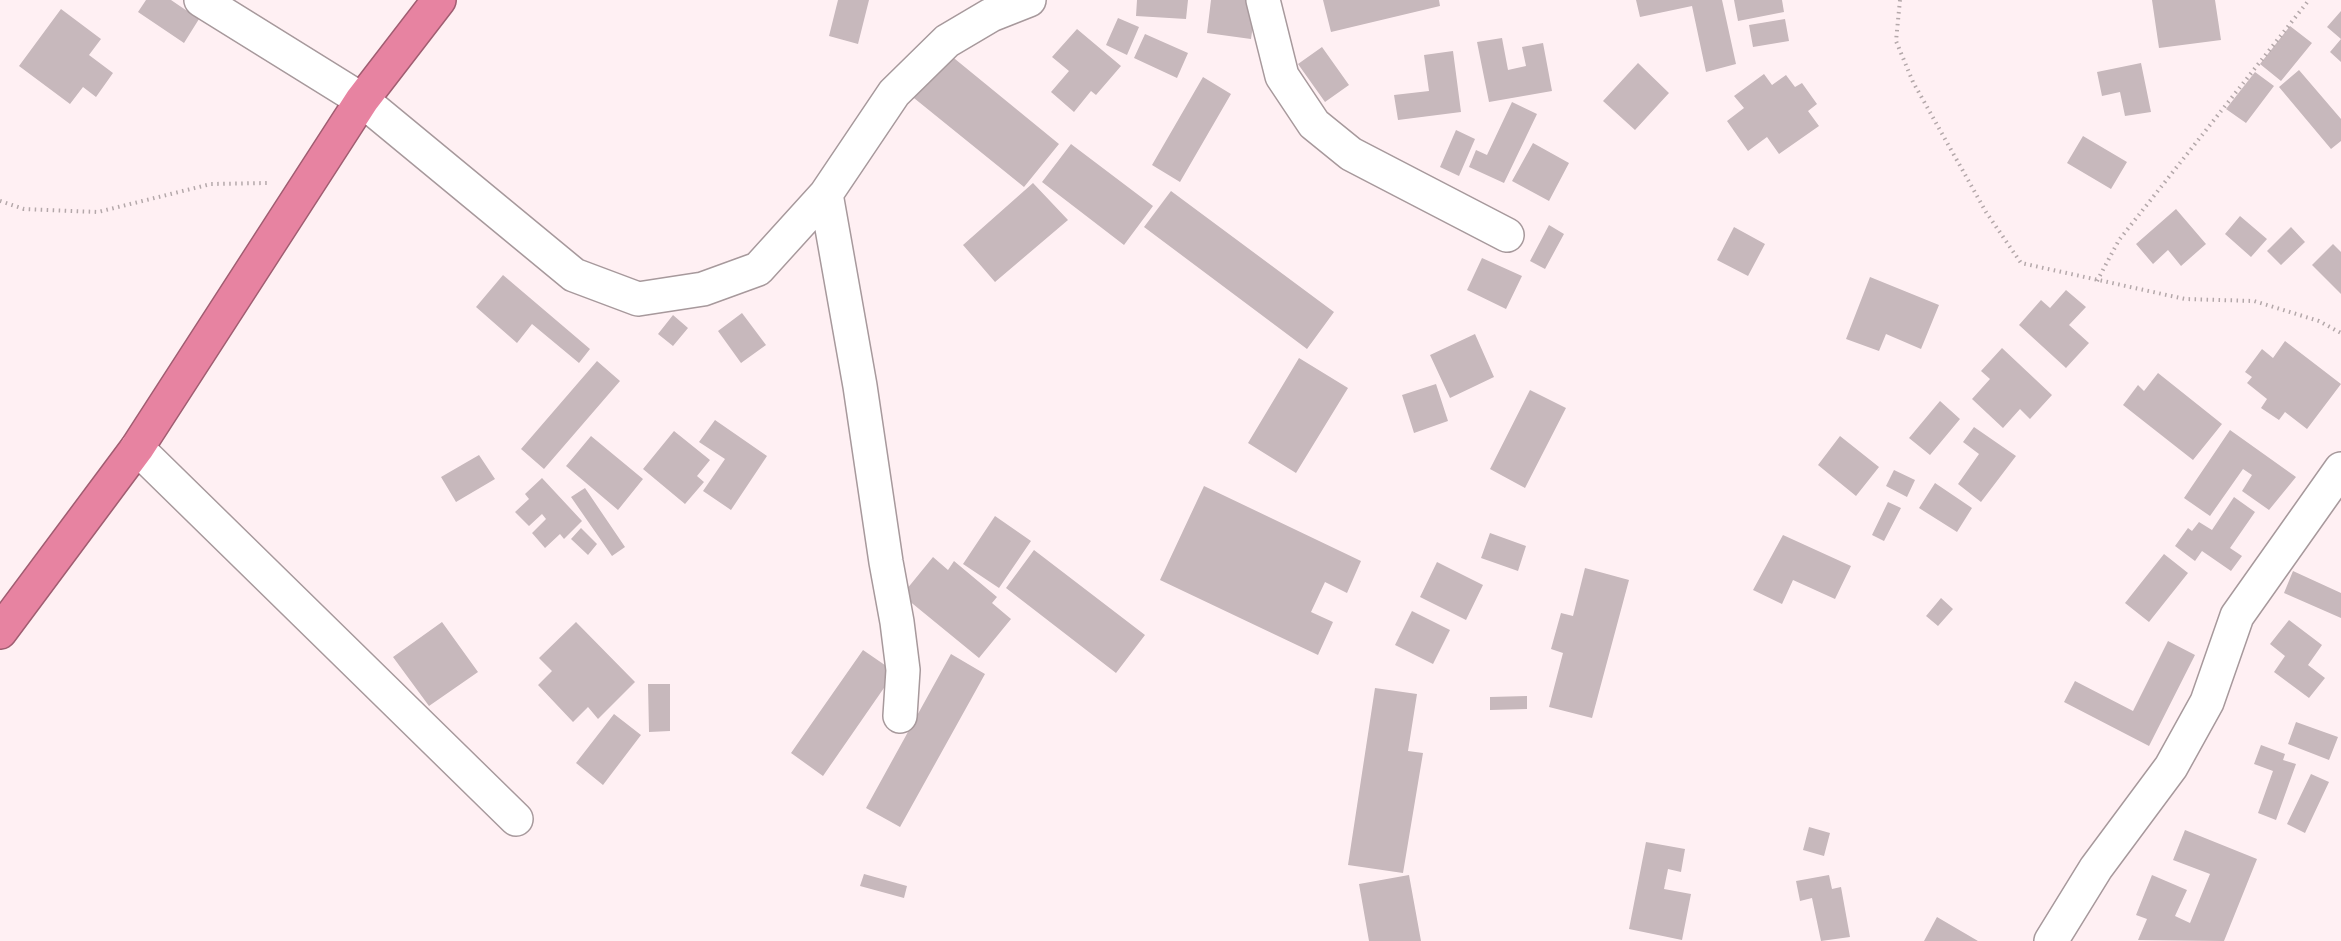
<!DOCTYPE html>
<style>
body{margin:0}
canvas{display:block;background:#fff0f3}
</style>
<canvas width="2341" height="941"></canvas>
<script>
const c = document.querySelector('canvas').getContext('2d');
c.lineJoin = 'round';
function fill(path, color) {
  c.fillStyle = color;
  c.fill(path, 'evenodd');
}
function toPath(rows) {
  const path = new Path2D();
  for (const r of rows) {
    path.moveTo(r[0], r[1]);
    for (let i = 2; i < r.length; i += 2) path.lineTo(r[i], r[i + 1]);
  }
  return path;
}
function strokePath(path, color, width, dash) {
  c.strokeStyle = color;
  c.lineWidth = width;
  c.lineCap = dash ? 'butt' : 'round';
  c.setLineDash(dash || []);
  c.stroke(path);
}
const building = toPath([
 [146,0,171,0,199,19,184,43,138,12],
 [838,0,869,0,858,44,829,36],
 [1137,0,1188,0,1186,19,1136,16],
 [1211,0,1249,0,1248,10,1255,11,1251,39,1207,33],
 [1323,0,1439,0,1440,6,1331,32],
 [1636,0,1722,0,1736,64,1706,72,1692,6,1640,17],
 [1734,0,1782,0,1784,12,1738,21],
 [2152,0,2215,0,2221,40,2159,48],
 [61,9,101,39,89,55,113,73,96,97,83,87,70,104,19,66],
 [2341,11,2341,39,2327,27],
 [1118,18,1139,27,1127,55,1106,45],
 [1785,19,1789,41,1753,47,1749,25],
 [2290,26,2312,43,2281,81,2260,64],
 [1077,29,1121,66,1096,95,1091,91,1074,112,1051,92,1069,71,1052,57],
 [1145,34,1188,53,1177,78,1134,58],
 [1502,38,1508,70,1526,66,1522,47,1543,43,1552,91,1489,102,1477,42],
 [2341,39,2341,62,2330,52],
 [1322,47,1349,85,1325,102,1298,64],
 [944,50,1059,144,1024,187,909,94],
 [1453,51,1461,112,1398,120,1394,95,1429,91,1424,55],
 [1638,63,1669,93,1635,130,1603,101],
 [2141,63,2151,112,2125,116,2120,92,2102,96,2097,72],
 [2299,70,2341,119,2341,141,2331,149,2279,87],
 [2255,72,2274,86,2246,123,2226,109],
 [1764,74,1772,85,1786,75,1795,87,1802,83,1817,104,1808,111,1819,126,1779,154,1767,137,1748,151,1727,121,1744,108,1734,96],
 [1203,77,1231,94,1180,182,1152,165],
 [1512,102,1537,114,1504,183,1469,167,1476,150,1487,155],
 [1456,130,1475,139,1459,176,1440,167],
 [2083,136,2127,162,2111,189,2067,163],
 [1533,143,1569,163,1549,201,1512,181],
 [1071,144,1153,206,1124,245,1042,182],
 [1033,183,1068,220,995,282,963,245],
 [1171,191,1334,312,1307,349,1144,227],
 [2176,209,2206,244,2181,266,2168,250,2153,264,2136,244],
 [2240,216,2267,239,2251,257,2225,234],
 [1549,225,1564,234,1545,269,1530,261],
 [1734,227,1765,244,1748,276,1717,260],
 [2291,227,2305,242,2281,265,2267,251],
 [2333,244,2341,252,2341,294,2312,265],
 [1482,258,1522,276,1506,309,1467,290],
 [503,275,590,349,579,363,532,324,517,343,476,307],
 [1870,277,1939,305,1921,349,1886,334,1879,351,1846,339],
 [2066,290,2086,307,2069,325,2089,343,2066,368,2019,325,2041,300,2050,308],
 [742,313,766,345,741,363,718,331],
 [673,315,688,328,673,346,658,334],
 [1475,334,1494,377,1450,398,1430,355],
 [2285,341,2341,384,2307,429,2285,412,2279,420,2261,408,2267,399,2247,383,2252,377,2245,372,2262,349,2273,358],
 [2002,348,2052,395,2030,419,2020,409,2003,428,1972,399,1990,379,1981,371],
 [1299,358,1348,388,1296,473,1248,443],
 [597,361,620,381,544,469,521,449],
 [2158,373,2222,424,2193,460,2123,405,2138,385,2144,391],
 [1436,384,1448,421,1414,433,1402,395],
 [1530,390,1566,408,1525,488,1490,469],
 [1940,401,1960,419,1930,455,1909,438],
 [715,420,767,456,731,510,703,491,725,459,699,442],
 [1974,427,2016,456,1981,502,1958,484,1979,454,1963,442],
 [2230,430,2296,477,2269,510,2242,491,2252,475,2243,469,2210,516,2184,498],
 [674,431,710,460,697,476,704,482,685,504,643,469],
 [591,436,643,479,618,510,566,466],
 [1840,436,1879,467,1856,496,1818,465],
 [479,455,495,479,456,502,441,477],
 [1894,470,1915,480,1907,497,1886,486],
 [542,478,582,521,564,539,560,534,545,548,532,533,546,519,542,514,529,526,515,512,529,499,525,494],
 [1935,483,1972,508,1957,532,1919,508],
 [1204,486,1361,561,1347,593,1325,582,1311,612,1333,622,1318,655,1160,580],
 [585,488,625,547,612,556,571,497],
 [2234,497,2255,512,2230,548,2242,556,2231,571,2202,551,2195,561,2175,546,2188,528,2192,531,2199,522,2212,530],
 [1888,502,1901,508,1884,541,1872,535],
 [995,516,1031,541,999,588,963,564],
 [581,528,597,544,588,555,571,539],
 [1490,533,1526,546,1518,571,1481,558],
 [1783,535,1851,566,1835,599,1793,580,1782,604,1753,590],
 [1034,550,1145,635,1116,673,1006,588],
 [2164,554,2188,573,2149,622,2125,603],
 [933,557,948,570,954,561,997,597,992,603,1011,619,979,658,902,595],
 [1437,562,1483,585,1466,620,1420,597],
 [1585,568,1629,580,1592,718,1549,707,1563,653,1551,649,1561,613,1573,616],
 [2293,571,2341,593,2341,618,2284,593],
 [1941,598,1953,609,1938,626,1926,616],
 [1412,611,1450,630,1433,664,1395,645],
 [2289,620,2322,645,2308,665,2325,678,2309,698,2274,672,2285,656,2270,644],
 [442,622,478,672,429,706,393,657],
 [576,622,635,682,598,719,588,707,573,722,538,685,552,671,539,658],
 [2168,641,2195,655,2149,746,2064,702,2075,681,2133,711],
 [863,650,895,672,823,776,791,753],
 [951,654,985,674,900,827,866,808],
 [648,684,670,684,670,731,649,732],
 [1375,688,1417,694,1408,751,1423,753,1403,873,1348,865],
 [1527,696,1527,709,1490,710,1490,697],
 [614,714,641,735,603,785,576,763],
 [2296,722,2338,737,2329,760,2288,744],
 [2261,745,2285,754,2283,760,2296,764,2276,820,2258,813,2273,771,2254,764],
 [2311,774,2329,782,2305,833,2287,824],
 [1809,827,1830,833,1824,856,1803,850],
 [2185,830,2257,859,2224,941,2138,940,2147,919,2136,915,2152,875,2187,890,2175,916,2190,923,2210,874,2173,860],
 [1646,842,1685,849,1681,872,1668,869,1664,889,1691,894,1682,940,1629,929],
 [864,874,907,886,904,898,860,886],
 [1409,875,1421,941,1369,941,1359,884],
 [1829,875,1832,889,1841,887,1850,937,1821,941,1812,898,1800,901,1796,881],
 [1937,917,1978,941,1924,941]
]);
const path = toPath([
 [1900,0,1896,41,1913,82,1986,212,2021,263,2185,299,2254,301,2319,321,2341,333],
 [0,201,24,209,98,212,211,184,267,183],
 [2097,281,2119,240,2309,0]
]);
const street = toPath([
 [201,0,362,100,574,275,638,299,703,289,758,269,826,194,894,93,947,41,991,15,1029,0],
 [1263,0,1282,76,1314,124,1351,154,1507,235],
 [826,194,860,386,886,562,897,622,903,670,900,716],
 [137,448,516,819],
 [2051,941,2096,868,2171,767,2207,702,2237,616,2341,469]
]);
const highway = toPath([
 [0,632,137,448,362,100,439,0]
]);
fill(building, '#c7b8bc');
strokePath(street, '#a7999c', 36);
strokePath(highway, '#a05d71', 36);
strokePath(path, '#b4a8aa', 4, [1.5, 4.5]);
strokePath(street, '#fff', 33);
strokePath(highway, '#e783a1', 33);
</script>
